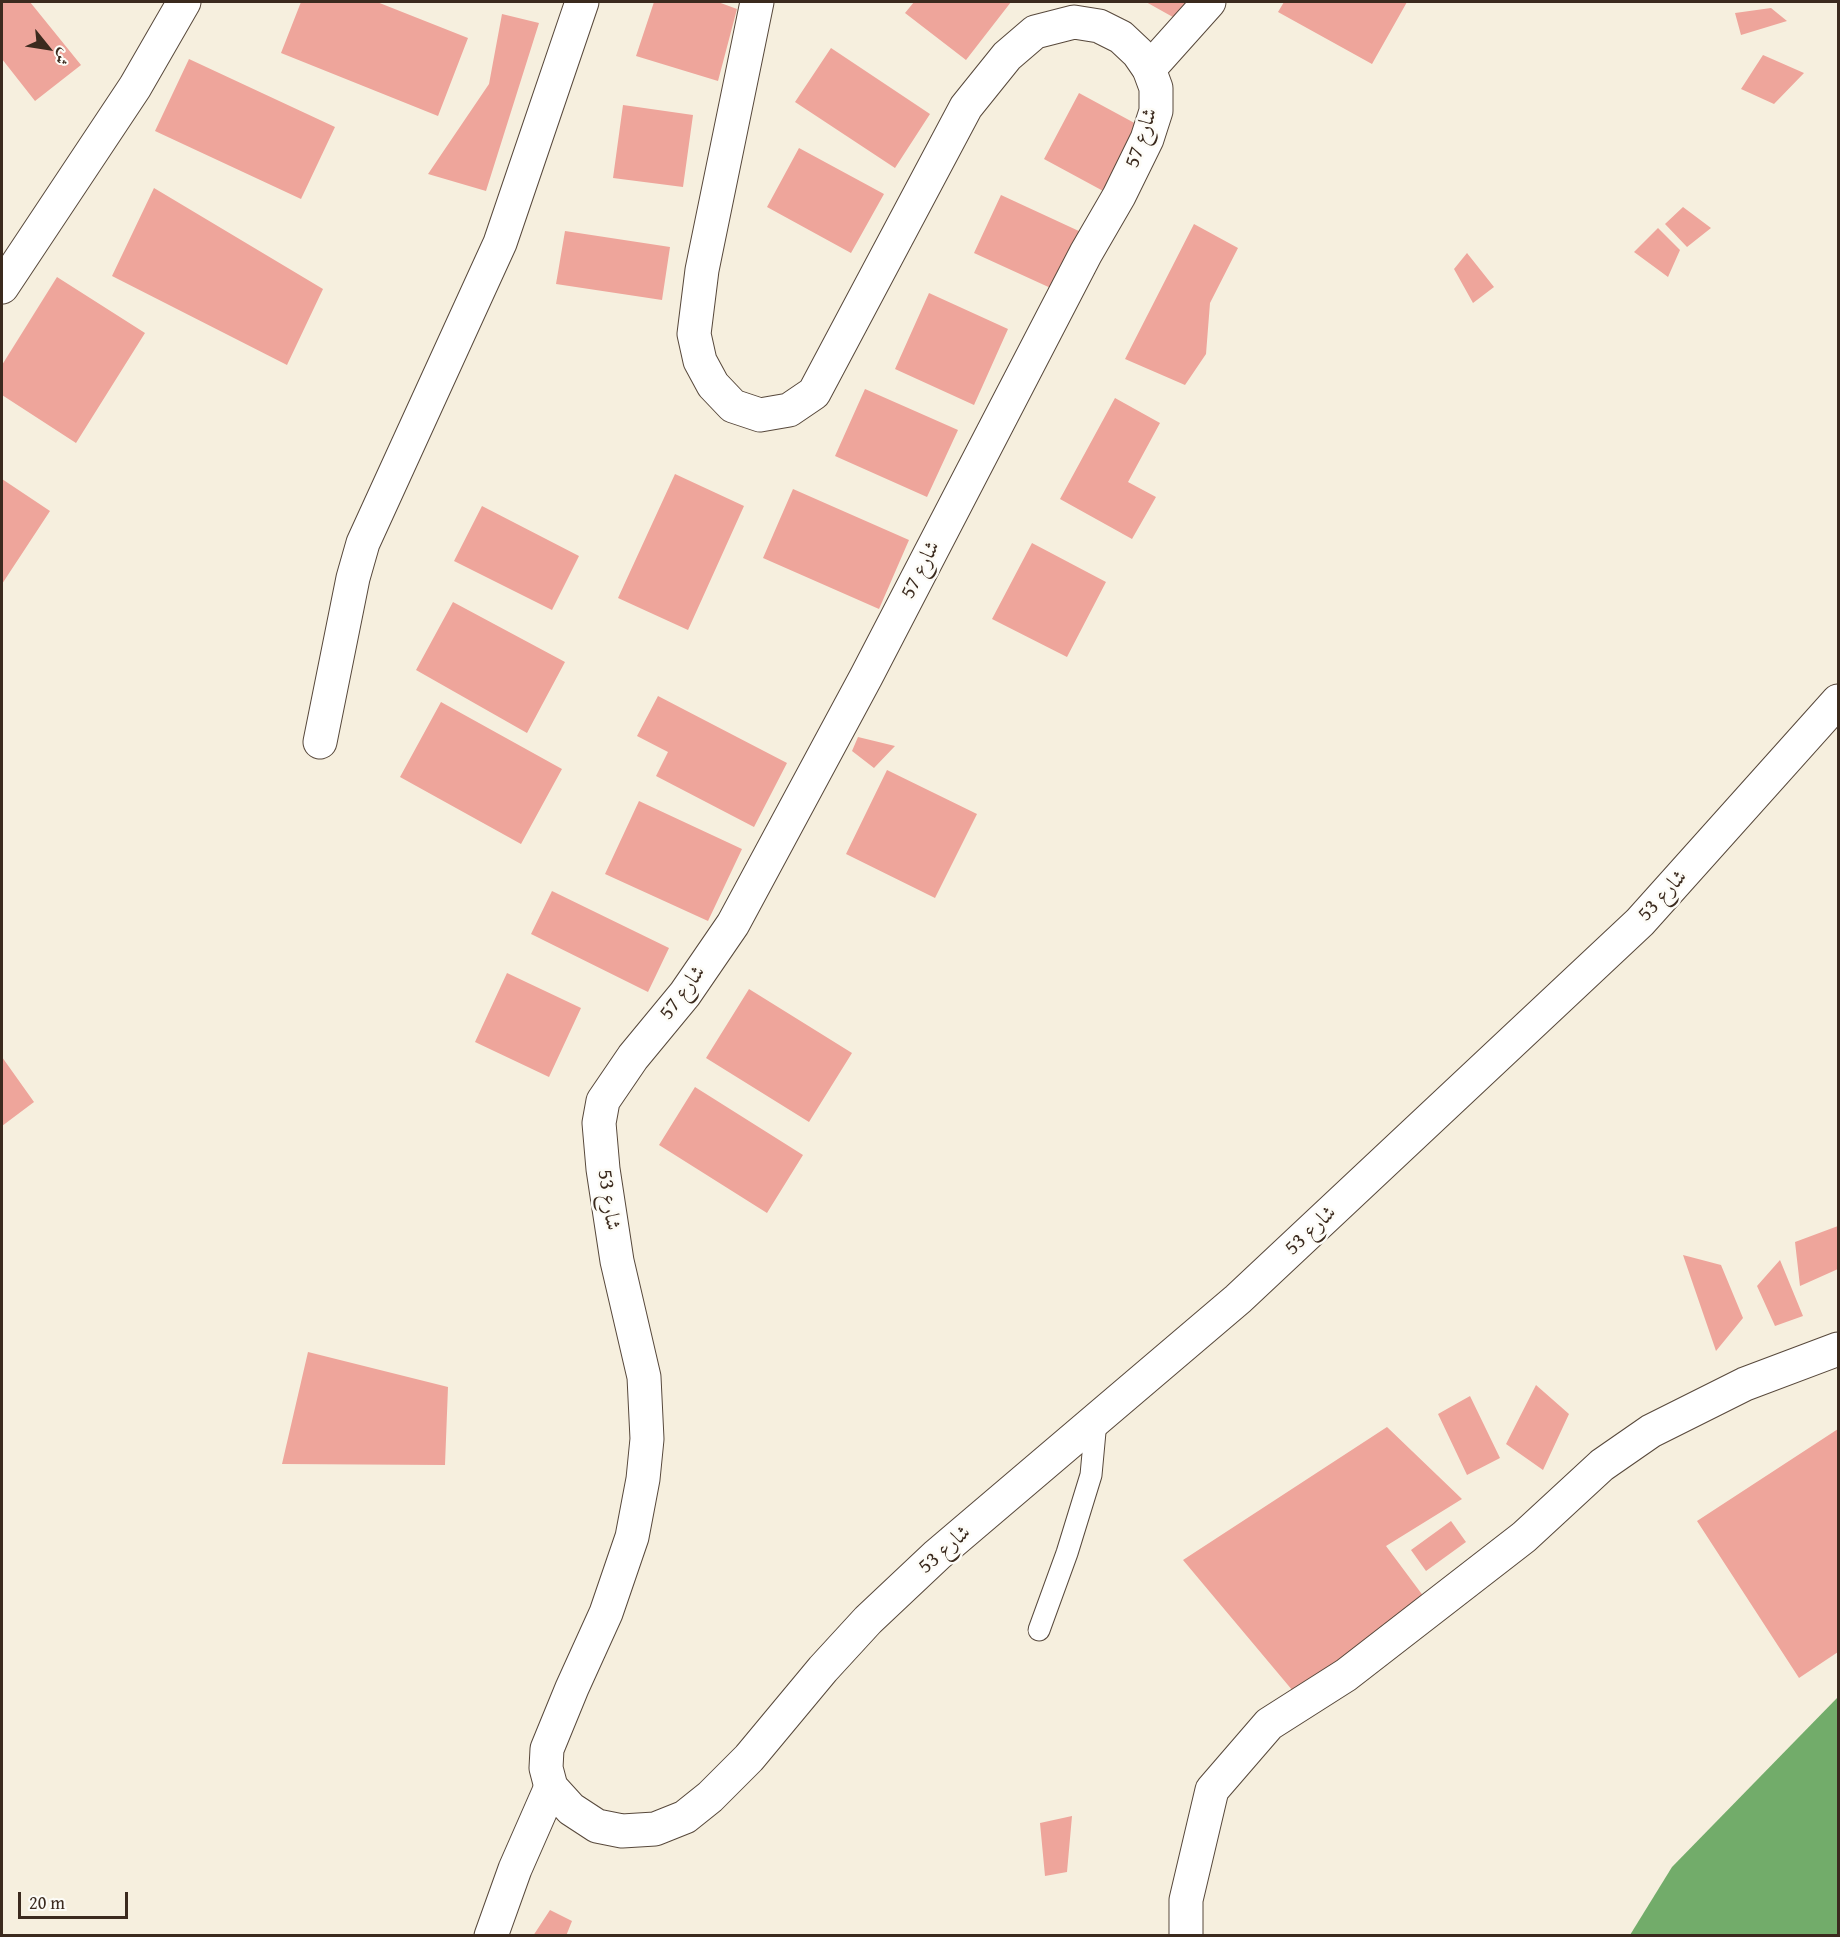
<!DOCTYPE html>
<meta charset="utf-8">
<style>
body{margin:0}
#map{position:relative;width:1840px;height:1937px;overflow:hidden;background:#f6efde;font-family:"Gentium Book Plus",Amiri,serif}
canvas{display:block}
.frame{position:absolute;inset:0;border:3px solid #3b2a1e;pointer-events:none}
.north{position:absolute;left:18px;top:18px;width:60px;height:60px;-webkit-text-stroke:4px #fdfcf7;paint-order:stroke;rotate:120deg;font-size:16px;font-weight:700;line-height:24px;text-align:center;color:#3b2a1e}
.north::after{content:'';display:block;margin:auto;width:21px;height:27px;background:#3b2a1e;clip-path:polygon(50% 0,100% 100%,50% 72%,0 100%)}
.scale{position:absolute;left:18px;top:1892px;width:110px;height:27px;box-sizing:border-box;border:3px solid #3b2a1e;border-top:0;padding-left:8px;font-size:18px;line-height:21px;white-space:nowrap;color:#3b2a1e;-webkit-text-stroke:4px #fdfcf7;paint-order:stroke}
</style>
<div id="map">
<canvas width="1840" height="1937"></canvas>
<div class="frame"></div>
<div class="north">ش</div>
<div class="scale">20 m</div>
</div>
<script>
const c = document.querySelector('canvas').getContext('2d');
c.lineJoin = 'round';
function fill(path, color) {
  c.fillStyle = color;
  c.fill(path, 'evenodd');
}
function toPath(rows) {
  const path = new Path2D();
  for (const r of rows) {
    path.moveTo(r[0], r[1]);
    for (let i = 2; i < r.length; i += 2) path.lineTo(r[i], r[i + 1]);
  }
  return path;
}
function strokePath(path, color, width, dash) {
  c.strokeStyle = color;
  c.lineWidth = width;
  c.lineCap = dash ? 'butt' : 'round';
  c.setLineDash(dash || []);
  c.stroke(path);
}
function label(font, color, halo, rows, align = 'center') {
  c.font = font + ' "Gentium Book Plus",Amiri,serif';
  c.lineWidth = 5;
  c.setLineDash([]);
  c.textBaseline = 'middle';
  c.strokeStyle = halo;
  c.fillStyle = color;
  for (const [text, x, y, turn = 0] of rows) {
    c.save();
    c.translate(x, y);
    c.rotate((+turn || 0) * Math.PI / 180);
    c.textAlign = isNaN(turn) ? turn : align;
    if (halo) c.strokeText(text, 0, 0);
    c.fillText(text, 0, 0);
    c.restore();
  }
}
const forest = toPath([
 [1838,1697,1838,1935,1630,1935,1672,1867]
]);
const building = toPath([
 [2,2,30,2,81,65,35,101,2,59],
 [301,2,377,2,468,38,438,116,281,53],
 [654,2,718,2,737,9,718,81,636,56],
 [914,2,1011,2,966,60,905,13],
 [1146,2,1191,2,1180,21],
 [1284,2,1407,2,1372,64,1278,12],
 [1771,8,1787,21,1741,35,1735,13],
 [502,14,539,23,486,191,428,174,489,84],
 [831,48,930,114,895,168,795,102],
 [1763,55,1804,73,1774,104,1741,89],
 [189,59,335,127,301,199,155,131],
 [1079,93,1140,126,1105,192,1044,159],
 [623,105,693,115,683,187,613,178],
 [799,148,884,194,851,253,767,207],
 [154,188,323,289,287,365,112,276],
 [1001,195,1081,232,1055,290,974,253],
 [1683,207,1711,228,1687,247,1665,224],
 [1194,224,1238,248,1210,303,1206,354,1185,385,1125,359],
 [1658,228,1680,250,1668,277,1634,252],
 [565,231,670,247,662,300,556,284],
 [1467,253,1494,287,1473,303,1454,269],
 [57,277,145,333,76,443,2,395,2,365],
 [929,293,1008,329,974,405,895,369],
 [865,389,958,430,927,497,835,456],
 [1115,398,1160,423,1128,482,1156,497,1132,539,1060,499],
 [675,474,744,506,688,630,618,598],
 [2,479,50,511,2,584],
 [793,489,909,540,879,609,763,558],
 [482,506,579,556,552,610,454,561],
 [1032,543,1106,582,1067,657,992,619],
 [453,602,565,662,527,733,416,670],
 [658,696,787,763,754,827,656,776,668,752,637,736],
 [441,702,562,769,521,844,400,777],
 [858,737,895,746,874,768,852,751],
 [887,770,977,814,935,898,846,854],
 [639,801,742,849,708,921,605,874],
 [552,891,669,948,648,992,531,934],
 [507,973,581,1008,549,1077,475,1042],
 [749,989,852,1053,809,1122,706,1058],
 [2,1057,34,1102,2,1126],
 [695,1087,803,1155,767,1213,659,1145],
 [1838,1226,1838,1269,1800,1286,1795,1242],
 [1683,1255,1721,1265,1743,1318,1716,1351],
 [1780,1260,1803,1316,1775,1326,1757,1286],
 [308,1352,448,1387,445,1465,282,1464],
 [1536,1385,1569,1414,1543,1470,1506,1444],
 [1470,1396,1500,1458,1467,1475,1438,1414],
 [1387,1427,1462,1499,1386,1546,1424,1597,1298,1697,1183,1560],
 [1838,1429,1838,1652,1799,1678,1697,1521],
 [1451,1521,1466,1542,1426,1571,1411,1550],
 [1072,1816,1067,1872,1045,1876,1040,1823],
 [550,1910,572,1921,566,1936,533,1936]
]);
const lane = toPath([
 [1039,1630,1067,1553,1091,1475,1096,1421]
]);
const street = toPath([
 [1149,69,1209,2],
 [2,287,135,87,184,2],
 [320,742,353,578,363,543,500,243,582,2],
 [491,1936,515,1869,551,1787],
 [1186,1936,1186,1900,1212,1790,1269,1724,1346,1675,1524,1537,1602,1465,1651,1431,1745,1384,1838,1349]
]);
const secondary = toPath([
 [757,2,702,270,694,334,700,361,713,385,733,406,760,415,789,410,814,393,966,107,1007,56,1035,32,1074,22,1099,26,1121,37,1138,53,1149,69,1156,88,1156,111,1147,139,1119,196,1086,253,866,677,733,924,685,994,633,1057,603,1101,599,1123,603,1169,617,1261,644,1377,647,1439,643,1479,632,1537,606,1613,572,1688,547,1749,546,1768,551,1787,571,1809,597,1826,622,1831,655,1829,685,1817,710,1797,749,1758,823,1669,868,1620,937,1555,1238,1299,1640,922,1838,701]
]);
const streetNames = [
 ["شارع 57",1142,138,-71],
 ["شارع 57",921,570,-63],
 ["شارع 53",1663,896,-47],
 ["شارع 57",683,993,-53],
 ["شارع 53",608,1200,82],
 ["شارع 53",1311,1231,-43],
 ["شارع 53",945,1550,-41]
];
fill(forest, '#72ac6a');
fill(building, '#eea59b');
strokePath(lane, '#57483b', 23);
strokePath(street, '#57483b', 35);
strokePath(secondary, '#57483b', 35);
strokePath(lane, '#fff', 21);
strokePath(street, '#fff', 33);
strokePath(secondary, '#fff', 33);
label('21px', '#3b2a1e', '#fdfcf7', streetNames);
</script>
